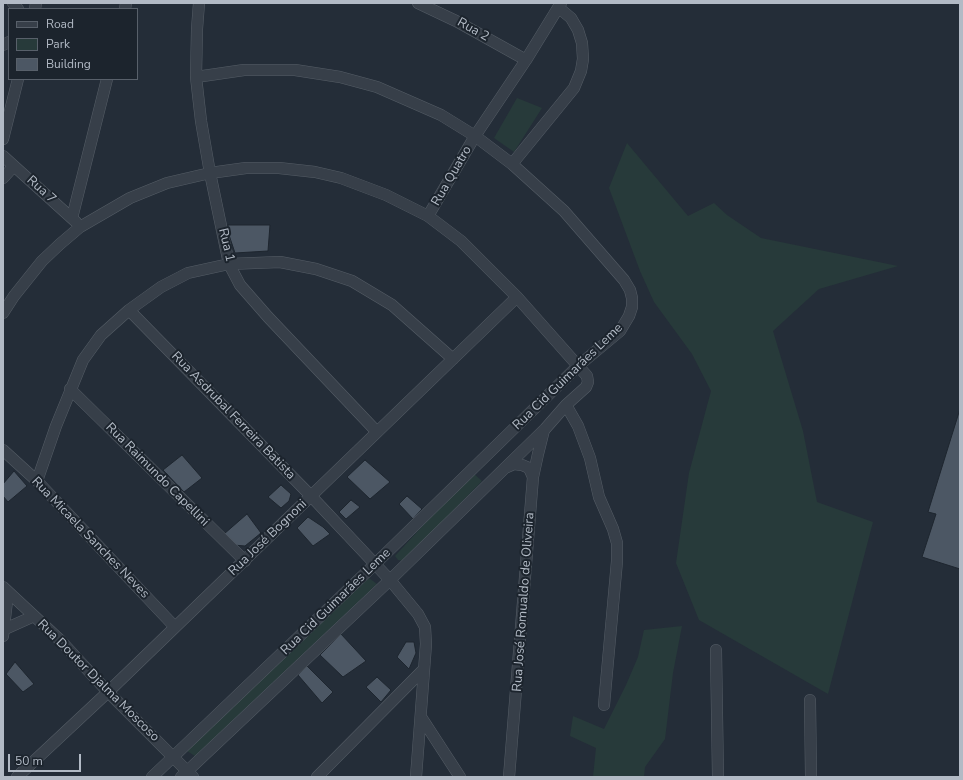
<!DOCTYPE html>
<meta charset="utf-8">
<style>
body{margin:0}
#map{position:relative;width:963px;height:780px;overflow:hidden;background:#242d38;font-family:"Nunito Sans",sans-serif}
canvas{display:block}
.frame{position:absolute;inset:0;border:4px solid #b2bac5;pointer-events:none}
.legend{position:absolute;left:8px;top:8px;width:130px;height:72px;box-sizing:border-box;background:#1c242d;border:1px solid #58606a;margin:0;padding:5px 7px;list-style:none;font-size:12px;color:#b2bac5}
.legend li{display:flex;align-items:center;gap:8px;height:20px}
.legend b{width:20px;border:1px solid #58606a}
.scale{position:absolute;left:8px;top:754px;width:73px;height:18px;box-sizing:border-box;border:2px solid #b2bac5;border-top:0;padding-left:5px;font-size:12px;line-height:14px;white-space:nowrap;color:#b2bac5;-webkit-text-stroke:3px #1c242d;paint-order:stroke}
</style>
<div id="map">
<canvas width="963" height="780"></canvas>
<div class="frame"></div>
<ul class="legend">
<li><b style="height:5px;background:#373f49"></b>Road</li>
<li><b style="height:11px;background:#273a3a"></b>Park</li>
<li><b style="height:11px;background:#4c5764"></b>Building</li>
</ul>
<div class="scale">50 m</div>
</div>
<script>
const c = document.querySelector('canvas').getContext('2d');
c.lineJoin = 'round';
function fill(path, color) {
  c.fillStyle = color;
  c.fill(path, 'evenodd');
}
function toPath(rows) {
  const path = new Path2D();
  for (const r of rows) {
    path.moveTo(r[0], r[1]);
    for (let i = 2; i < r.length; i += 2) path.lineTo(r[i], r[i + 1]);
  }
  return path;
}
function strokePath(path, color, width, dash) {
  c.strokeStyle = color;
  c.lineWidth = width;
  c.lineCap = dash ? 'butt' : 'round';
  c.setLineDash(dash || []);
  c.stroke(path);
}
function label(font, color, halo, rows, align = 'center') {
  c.font = font + ' "Nunito Sans",sans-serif';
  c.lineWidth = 4;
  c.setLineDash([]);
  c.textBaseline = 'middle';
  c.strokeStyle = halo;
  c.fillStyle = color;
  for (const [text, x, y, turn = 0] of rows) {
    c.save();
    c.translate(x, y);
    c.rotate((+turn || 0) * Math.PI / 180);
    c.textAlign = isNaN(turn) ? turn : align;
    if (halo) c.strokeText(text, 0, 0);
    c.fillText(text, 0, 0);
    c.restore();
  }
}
const green = toPath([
 [517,98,542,108,514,152,494,138],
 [627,143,688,216,714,203,727,215,761,238,898,266,819,289,773,331,803,431,817,502,873,522,828,694,699,620,676,563,689,473,711,391,692,354,654,302,640,271,609,188],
 [472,472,482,481,404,561,398,560,395,556],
 [369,578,377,584,195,756,187,751],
 [682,626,673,673,665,739,645,767,644,777,593,777,596,748,570,736,573,716,604,729,626,685,638,657,644,630]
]);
const building = toPath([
 [228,225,270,225,268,251,235,253,228,232,228,225],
 [960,409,960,569,922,557,936,514,928,512,960,409],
 [182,455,202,478,184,492,163,470,182,455],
 [365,460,390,482,370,499,347,477,365,460],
 [14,471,27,486,8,502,3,496,3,484,14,471],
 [281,485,291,494,289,501,281,508,268,497,281,485],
 [407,496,422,509,413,519,399,504,407,496],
 [351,500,360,507,346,519,339,512,351,500],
 [247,514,261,533,245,546,233,545,224,534,247,514],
 [308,517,323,527,330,534,313,546,297,528,308,517],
 [341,634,366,661,343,677,320,655,341,634],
 [406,642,414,642,416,653,409,669,397,657,406,642],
 [15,662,34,684,23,692,6,674,15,662],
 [307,666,333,692,322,703,298,675,307,666],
 [377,677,391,690,381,702,366,687,377,677]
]);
const street = toPath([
 [13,3,18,9],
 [199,3,197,29,196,77,201,121,210,173,229,264,240,285,268,317,377,432],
 [418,3,456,21,526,60],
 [35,9,36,3],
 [125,9,126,3],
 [3,45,9,42],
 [3,139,18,79],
 [3,156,14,166],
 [512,164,574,88,581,71,583,59,582,43,578,30,571,18,559,8],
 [3,178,14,166,76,222],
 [428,216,475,136,526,60,561,3],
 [72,218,107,79],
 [129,310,311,496,390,580,418,614,425,627,426,644,416,777],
 [3,313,14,296,42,261,60,244,80,227,130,198,167,183,210,173,246,168,279,168,315,172,341,178,386,195,428,216,461,241,517,297,587,376,588,382,586,387,566,405,545,429,390,580,181,777],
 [70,389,245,561],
 [566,405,578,426,590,458,599,497,613,529,617,543,617,561,604,705],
 [3,450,37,481,175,627],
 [505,468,514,464,522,465,529,468,533,477],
 [37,481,56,426,83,360,101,335,129,310,161,287,188,273,229,264,280,262,316,269,352,281,392,305,453,359],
 [3,587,61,641,108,692,193,777],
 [5,629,34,616],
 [3,636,8,592],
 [716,650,718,777],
 [810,700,811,777],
 [421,717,460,777],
 [17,777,108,692,517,297],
 [152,777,375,564,578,366,620,331,629,316,632,307,632,298,630,290,624,280,564,211,512,164,475,136,441,115,377,87,340,77,295,70,244,70,196,77],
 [317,777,424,669],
 [509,777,533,477,538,454,544,430]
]);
const streetNames = [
 ["Rua 2",473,30,29],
 ["Rua Quatro",452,176,-60],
 ["Rua 7",41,190,42],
 ["Rua 1",226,245,77],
 ["Rua Cid Guimarães Leme",568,377,-44],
 ["Rua Asdrubal Ferreira Batista",233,416,46],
 ["Rua Raimundo Capellini",157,475,45],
 ["Rua Micaela Sanches Neves",90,538,46],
 ["Rua José Bognoni",268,538,-44],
 ["Rua Cid Guimarães Leme",336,602,-44],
 ["Rua José Romualdo de Oliveira",524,602,-86],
 ["Rua Doutor Djalma Moscoso",98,681,45]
];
fill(green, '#273a3a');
fill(building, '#4c5764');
strokePath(building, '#1e262f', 1);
strokePath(street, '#555d66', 12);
strokePath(street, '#373f49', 11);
label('13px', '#b2bac5', '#1c242d', streetNames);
</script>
